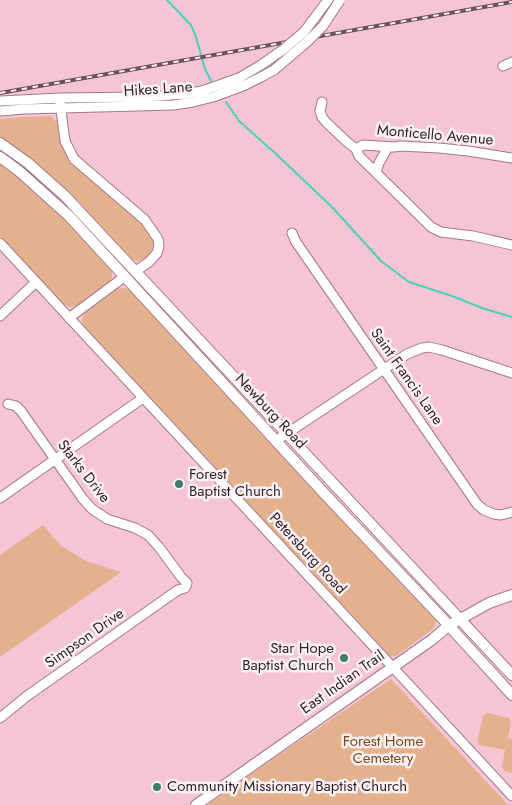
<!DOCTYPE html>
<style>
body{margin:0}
canvas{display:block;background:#f5c5d5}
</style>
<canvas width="512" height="805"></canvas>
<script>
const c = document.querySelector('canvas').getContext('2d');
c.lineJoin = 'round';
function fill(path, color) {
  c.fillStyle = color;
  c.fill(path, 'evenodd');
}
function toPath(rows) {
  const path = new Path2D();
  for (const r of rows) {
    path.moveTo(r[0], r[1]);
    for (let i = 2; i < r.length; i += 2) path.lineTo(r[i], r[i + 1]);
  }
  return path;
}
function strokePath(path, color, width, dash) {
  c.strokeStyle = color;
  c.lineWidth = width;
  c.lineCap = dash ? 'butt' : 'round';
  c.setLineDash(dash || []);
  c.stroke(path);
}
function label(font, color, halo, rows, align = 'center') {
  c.font = font + ' Jost,sans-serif';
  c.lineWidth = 5;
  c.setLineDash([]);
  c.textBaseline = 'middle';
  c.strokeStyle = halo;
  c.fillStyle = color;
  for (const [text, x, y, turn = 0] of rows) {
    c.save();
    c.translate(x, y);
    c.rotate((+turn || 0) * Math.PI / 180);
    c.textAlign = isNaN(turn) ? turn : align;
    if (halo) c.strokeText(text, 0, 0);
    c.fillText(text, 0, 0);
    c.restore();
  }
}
const green = toPath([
 [51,116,57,123,61,143,70,158,149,231,153,239,154,244,151,253,146,259,138,261,134,260,125,256,82,209,22,152,0,137,0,119,23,117],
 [0,163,28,184,64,218,110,268,112,272,112,277,109,284,79,306,70,307,63,304,0,236],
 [122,288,129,289,134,293,421,602,437,620,433,629,396,656,390,656,85,327,82,321,84,314,117,289],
 [43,525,61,546,86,561,121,572,0,657,0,555],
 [391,679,508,805,207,805,236,784],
 [487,713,509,718,511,722,508,738,512,739,512,773,504,771,502,767,505,750,479,745,477,741,483,716]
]);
const stream = toPath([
 [167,0,191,25,196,37,205,69,211,81],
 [226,102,239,121,276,154,332,207,381,261,409,282,452,296,482,308,512,317]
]);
const minor = toPath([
 [503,66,512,62],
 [0,101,60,98,145,97,185,94,202,91,239,78,261,65],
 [322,102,320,111,322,117,326,122,347,142,356,149,359,156,431,227,441,232,473,236,512,245],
 [60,103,65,141,74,159,145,220,158,239,159,246,157,253,149,262,136,271],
 [0,111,24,109,174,105,193,102,213,97,243,86,261,77,274,70],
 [356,149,363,145,394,147,400,146,439,148,468,151,512,158],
 [376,172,379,163,388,147],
 [292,233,296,242,477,504,484,510,494,514,501,515,512,512],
 [0,243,512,796],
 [0,316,36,282],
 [69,318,124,277],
 [277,440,407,354,422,348,429,347,442,350,512,373],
 [0,498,143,398],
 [0,718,27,696,178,590,185,588,187,583,181,577,159,547,148,535,135,528,107,519,92,509,83,499,21,411,16,406,8,404]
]);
const major = toPath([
 [0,143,28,163,65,196,512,675],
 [0,157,19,171,69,216,322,491,441,617,512,695],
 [196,805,433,639,448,626,489,603,512,595]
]);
const rail = toPath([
 [0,93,512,2]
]);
const minorBridge = toPath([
 [261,65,284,49,304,32,328,0],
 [274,70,308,41,323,26,340,0]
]);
const markers = [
 [179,484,5,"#3b7d6d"],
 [344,658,5,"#3b7d6d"],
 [157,787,5,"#3b7d6d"]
];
const streetNames = [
 ["Hikes Lane",158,90,-4],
 ["Monticello Avenue",435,136,5],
 ["Saint Francis Lane",406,377,55],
 ["Newburg Road",270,412,47],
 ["Starks Drive",83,472,52],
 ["Petersburg Road",307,554,47],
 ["Simpson Drive",85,639,-35],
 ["East Indian Trail",343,683,-35]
];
const poiNames = [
 ["Forest",189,475],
 ["Baptist Church",189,492],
 ["Star Hope",334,649,"right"],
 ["Baptist Church",334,666,"right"],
 ["Community Missionary Baptist Church",167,787]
];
const parkNames = [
 ["Forest Home",383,742],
 ["Cemetery",383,759]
];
fill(green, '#e3b18e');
strokePath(stream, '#4dd1b5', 2);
strokePath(minor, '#a47888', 11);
strokePath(major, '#a47888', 12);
strokePath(minor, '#fff', 9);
strokePath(major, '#fff', 10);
strokePath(rail, '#6c515a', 4);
strokePath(rail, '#fcf2f5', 2, [5.5]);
strokePath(minorBridge, '#a47888', 11, []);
strokePath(minorBridge, '#fff', 9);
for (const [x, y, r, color] of markers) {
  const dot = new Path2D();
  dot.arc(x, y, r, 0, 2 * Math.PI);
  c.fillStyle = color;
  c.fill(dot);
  strokePath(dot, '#fcf2f5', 2);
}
label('15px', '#301e24', '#fcf2f5', streetNames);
label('15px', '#301e24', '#fcf2f5', poiNames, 'left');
label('15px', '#7d481e', '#fcf2f5', parkNames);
</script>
